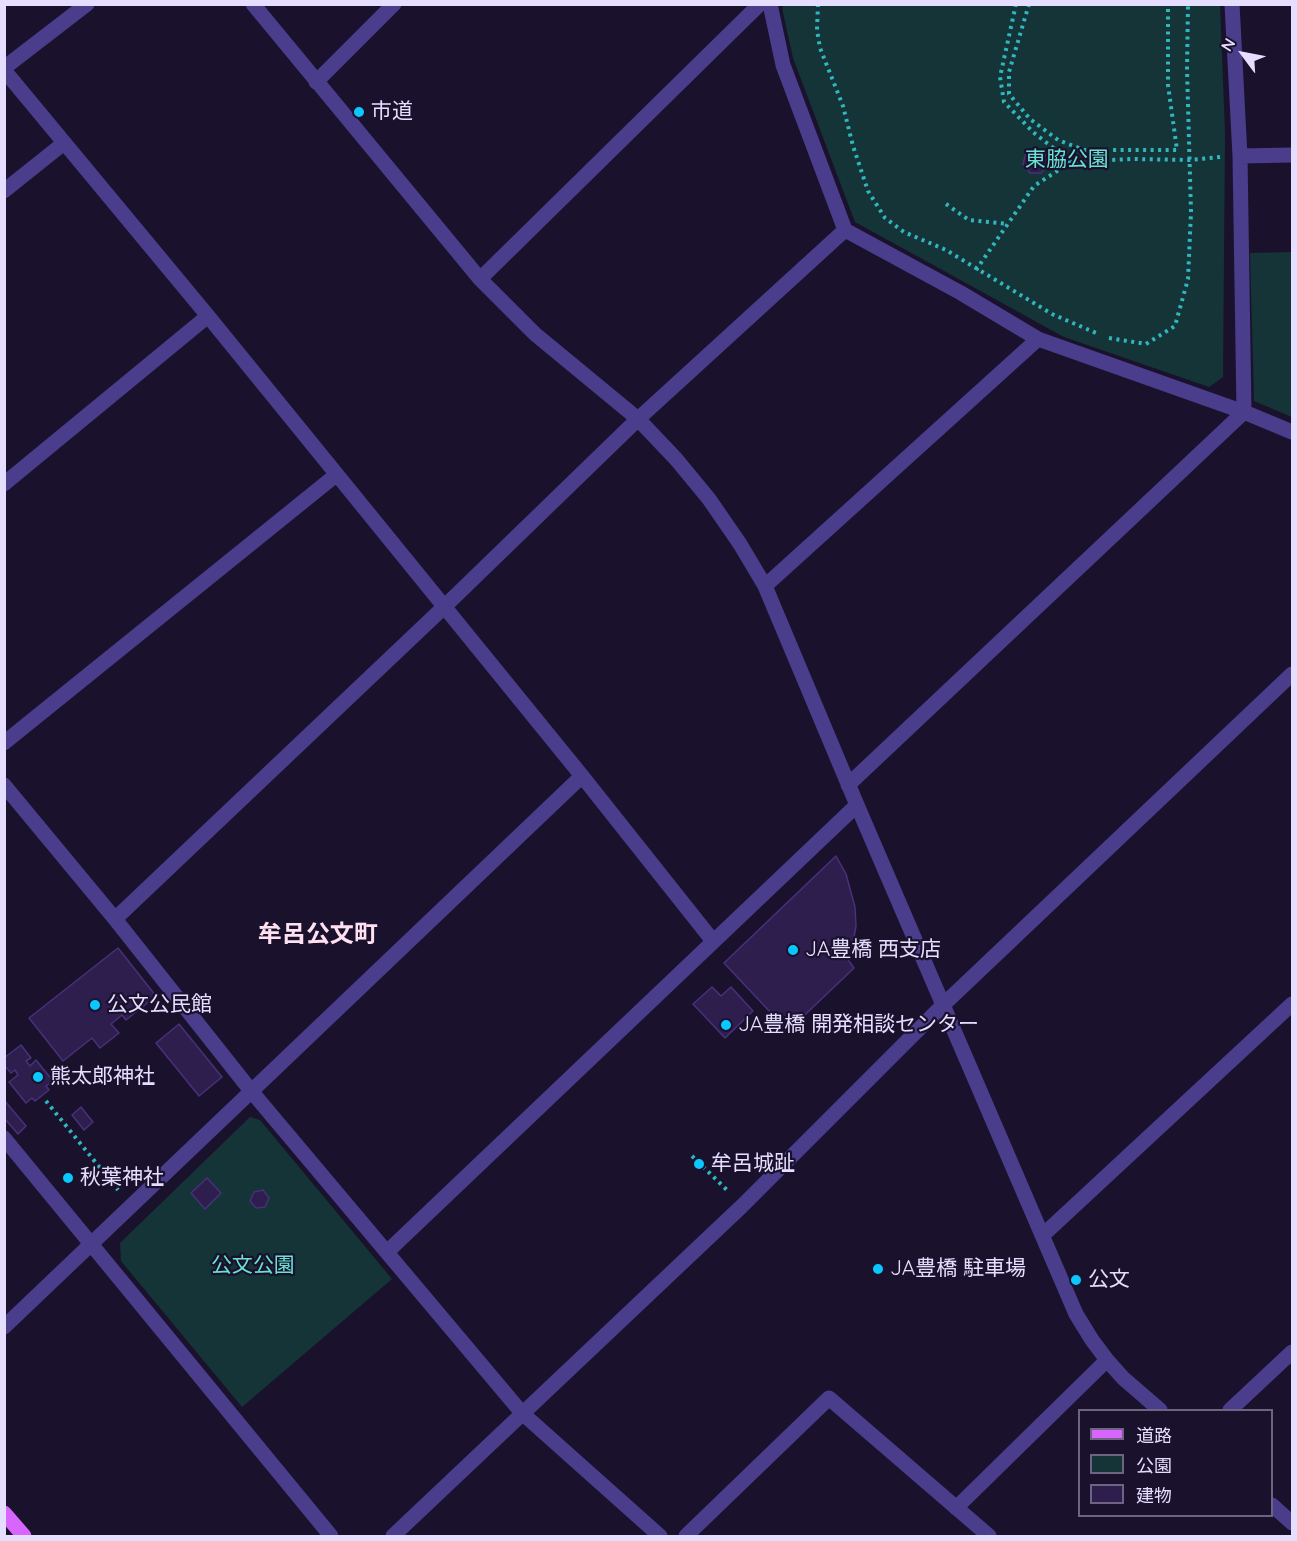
<!DOCTYPE html>
<meta charset="utf-8">
<style>
body{margin:0}
#map{position:relative;width:1297px;height:1541px;overflow:hidden;background:#1a122d;font-family:Quicksand,"Noto Sans JP",sans-serif}
canvas{display:block}
.frame{position:absolute;inset:0;border:6px solid #e6deff;pointer-events:none}
.legend{position:absolute;left:1078px;top:1409px;width:195px;height:108px;box-sizing:border-box;background:#1a122d;border:2px solid #6c6481;margin:0;padding:8px 10px;list-style:none;font-size:18px;color:#e6deff}
.legend li{display:flex;align-items:center;gap:12px;height:30px}
.legend b{width:30px;border:2px solid #6c6481}
.north{position:absolute;left:1213px;top:24px;width:60px;height:60px;-webkit-text-stroke:4px #1a122d;paint-order:stroke;rotate:302deg;font-size:16px;font-weight:700;line-height:24px;text-align:center;color:#e6deff}
.north::after{content:'';display:block;margin:auto;width:21px;height:27px;background:#e6deff;clip-path:polygon(50% 0,100% 100%,50% 72%,0 100%)}
</style>
<div id="map">
<canvas width="1297" height="1541"></canvas>
<div class="frame"></div>
<ul class="legend">
<li><b style="height:8px;background:#d965ff"></b>道路</li>
<li><b style="height:16px;background:#153437"></b>公園</li>
<li><b style="height:16px;background:#2e1e4e"></b>建物</li>
</ul>
<div class="north">N</div>
</div>
<script>
const c = document.querySelector('canvas').getContext('2d');
c.lineJoin = 'round';
function fill(path, color) {
  c.fillStyle = color;
  c.fill(path, 'evenodd');
}
function toPath(rows) {
  const path = new Path2D();
  for (const r of rows) {
    path.moveTo(r[0], r[1]);
    for (let i = 2; i < r.length; i += 2) path.lineTo(r[i], r[i + 1]);
  }
  return path;
}
function strokePath(path, color, width, dash) {
  c.strokeStyle = color;
  c.lineWidth = width;
  c.lineCap = dash ? 'butt' : 'round';
  c.setLineDash(dash || []);
  c.stroke(path);
}
function label(font, color, halo, rows, align = 'center') {
  c.font = font + ' Quicksand,"Noto Sans JP",sans-serif';
  c.lineWidth = 4.5;
  c.setLineDash([]);
  c.textBaseline = 'middle';
  c.strokeStyle = halo;
  c.fillStyle = color;
  for (const [text, x, y, turn = 0] of rows) {
    c.save();
    c.translate(x, y);
    c.rotate((+turn || 0) * Math.PI / 180);
    c.textAlign = isNaN(turn) ? turn : align;
    if (halo) c.strokeText(text, 0, 0);
    c.fillText(text, 0, 0);
    c.restore();
  }
}
const green = toPath([
 [786,4,1220,5,1225,132,1223,377,1209,387,1064,337,855,222,793,58,782,8],
 [1292,252,1292,417,1254,401,1250,253],
 [250,1117,260,1120,392,1279,242,1407,121,1261,120,1243]
]);
const building = toPath([
 [1036,149,1046,154,1048,165,1041,173,1030,173,1023,164,1026,153,1036,149],
 [836,856,846,874,855,907,856,926,853,943,846,957,854,968,788,1031,724,963,836,856],
 [118,948,156,996,126,1020,122,1015,111,1024,119,1033,100,1048,92,1038,63,1061,29,1018,118,948],
 [712,987,721,996,731,987,753,1011,725,1038,693,1004,712,987],
 [179,1024,222,1077,199,1096,156,1043,179,1024],
 [21,1045,31,1058,26,1061,30,1066,36,1060,53,1081,46,1086,49,1090,35,1101,32,1098,26,1103,9,1082,18,1075,15,1070,11,1073,4,1065,4,1058,21,1045],
 [4,1100,26,1126,18,1134,4,1118,4,1100],
 [81,1107,93,1122,84,1130,72,1115,81,1107],
 [207,1178,221,1193,205,1209,191,1193,207,1178],
 [263,1190,269,1198,265,1207,256,1208,250,1201,254,1192,263,1190]
]);
const path = toPath([
 [818,4,817,30,820,48,843,106,853,146,868,191,885,218,904,232,946,250,1052,314,1096,333],
 [1016,4,1000,77,1004,102,1033,132,1071,162],
 [1029,4,1009,72,1009,94,1030,119,1058,140,1084,150,1177,150,1168,85,1168,4],
 [946,204,969,220,1008,224],
 [976,270,1034,186,1071,162,1132,159,1190,160,1220,157],
 [1109,338,1146,344,1175,326,1188,279,1191,212,1187,69,1188,4],
 [46,1101,118,1190],
 [692,1156,728,1191]
]);
const minor = toPath([
 [253,4,480,279,535,334,638,419,676,459,709,499,740,544,765,586,857,805,1076,1314,1092,1340,1107,1360,1123,1378,1160,1410],
 [770,4,783,65,845,230,961,293,1038,339,1244,412,1292,432],
 [4,68,87,4],
 [4,70,208,316,582,776,713,941],
 [316,82,394,4],
 [1240,156,1292,155],
 [4,191,64,143],
 [480,279,760,4],
 [4,484,208,316],
 [765,586,1038,339],
 [4,743,336,475],
 [4,785,115,919,252,1092,522,1413,660,1536],
 [848,785,1244,412,1240,156,1232,4],
 [115,919,444,607,638,419,845,230],
 [4,1138,331,1536],
 [1043,1235,1292,1004],
 [387,1252,857,805],
 [4,1327,582,776],
 [1230,1410,1292,1352],
 [1272,1505,1292,1523],
 [956,1508,1107,1360],
 [393,1536,742,1206,943,1005,1292,674],
 [686,1536,829,1398,989,1536]
]);
const major = toPath([
 [4,1513,24,1536]
]);
const markers = [
 [359,112,6,"#0ac7ff"],
 [793,950,6,"#0ac7ff"],
 [95,1005,6,"#0ac7ff"],
 [726,1025,6,"#0ac7ff"],
 [38,1077,6,"#0ac7ff"],
 [699,1164,6,"#0ac7ff"],
 [68,1178,6,"#0ac7ff"],
 [878,1269,6,"#0ac7ff"],
 [1076,1280,6,"#0ac7ff"]
];
const poiNames = [
 ["市道",371,112],
 ["JA豊橋 西支店",805,950],
 ["公文公民館",107,1005],
 ["JA豊橋 開発相談センター",738,1025],
 ["熊太郎神社",50,1077],
 ["牟呂城趾",711,1164],
 ["秋葉神社",80,1178],
 ["JA豊橋 駐車場",890,1269],
 ["公文",1088,1280]
];
const parkNames = [
 ["東脇公園",1067,160],
 ["公文公園",253,1266]
];
const quarterNames = [
 ["牟呂公文町",318,935]
];
fill(green, '#153437');
fill(building, '#2e1e4e');
strokePath(building, '#48307a', 1.5);
strokePath(path, '#31b6c0', 4, [3, 4.5]);
strokePath(minor, '#4a3d8c', 15);
strokePath(major, '#d965ff', 15);
for (const [x, y, r, color] of markers) {
  const dot = new Path2D();
  dot.arc(x, y, r, 0, 2 * Math.PI);
  c.fillStyle = color;
  c.fill(dot);
  strokePath(dot, '#1a122d', 2);
}
label('21px', '#e6deff', '#1a122d', poiNames, 'left');
label('21px', '#67e2d3', '#1a122d', parkNames);
label('bold 24px', '#ffe0f0', '#1a122d', quarterNames);
</script>
